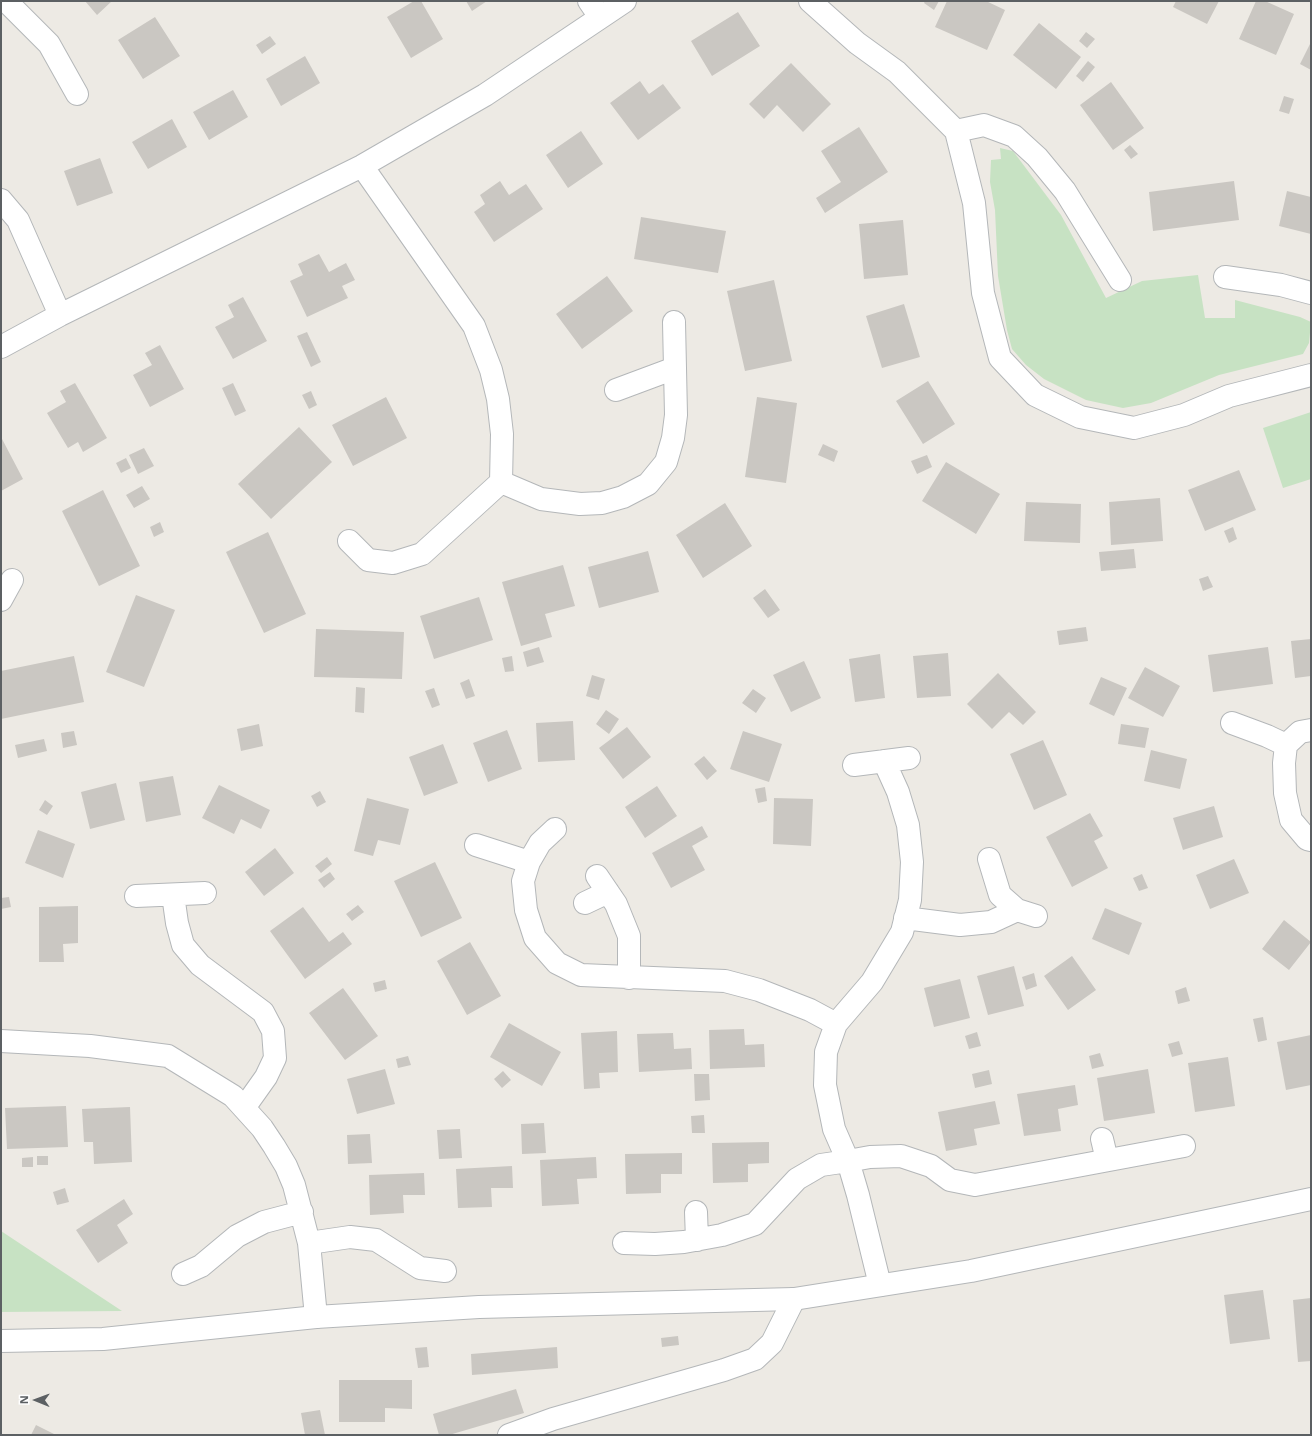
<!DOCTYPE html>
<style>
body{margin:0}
#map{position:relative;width:1312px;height:1436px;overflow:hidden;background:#edeae4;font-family:"Open Sans",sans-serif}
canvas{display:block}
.frame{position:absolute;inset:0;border:2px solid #5c6063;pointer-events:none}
.north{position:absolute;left:16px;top:1380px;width:40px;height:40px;-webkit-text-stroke:3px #fff;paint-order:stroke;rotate:271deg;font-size:11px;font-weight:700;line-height:16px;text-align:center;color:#5c6063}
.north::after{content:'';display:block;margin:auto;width:14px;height:18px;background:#5c6063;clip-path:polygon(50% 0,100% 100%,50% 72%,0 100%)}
</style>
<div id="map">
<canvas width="1312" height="1436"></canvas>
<div class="frame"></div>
<div class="north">N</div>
</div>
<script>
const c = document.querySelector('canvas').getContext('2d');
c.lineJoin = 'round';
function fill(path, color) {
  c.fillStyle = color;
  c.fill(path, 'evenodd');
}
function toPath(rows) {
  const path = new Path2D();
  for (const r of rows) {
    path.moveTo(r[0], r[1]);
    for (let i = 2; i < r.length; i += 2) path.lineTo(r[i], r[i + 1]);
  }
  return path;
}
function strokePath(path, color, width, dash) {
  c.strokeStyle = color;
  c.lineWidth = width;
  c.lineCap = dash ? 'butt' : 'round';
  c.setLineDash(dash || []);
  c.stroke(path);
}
const green = toPath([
 [1000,148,1013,151,1061,215,1106,298,1142,281,1198,275,1205,318,1235,318,1235,300,1300,317,1311,322,1309,343,1303,354,1219,375,1151,403,1123,408,1086,400,1044,379,1026,365,1012,349,1007,330,998,276,995,210,990,182,991,160,1001,159],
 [1311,412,1311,479,1283,488,1263,428],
 [1,1231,122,1311,1,1312]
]);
const building = toPath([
 [85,1,112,1,97,15],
 [414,1,421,1,443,39,411,58,387,17],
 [466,1,487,1,472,11],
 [925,1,939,1,934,10,924,3],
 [947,1,986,1,1005,10,987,50,935,27],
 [1176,1,1219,1,1207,24,1173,7],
 [1256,1,1265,1,1294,14,1276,55,1239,39],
 [738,12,760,46,712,76,691,41],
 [155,17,180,56,143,79,118,40],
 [1039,23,1081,57,1056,89,1013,55],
 [1086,32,1095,39,1087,48,1079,41],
 [270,36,276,44,262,54,256,45],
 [1311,42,1311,70,1300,64],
 [305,56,320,83,281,106,266,79],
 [1088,61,1095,67,1083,82,1076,76],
 [791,63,831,104,803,132,777,105,764,119,749,104],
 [640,81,649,94,663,84,681,108,638,140,610,103],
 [1111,82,1144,128,1113,150,1080,105],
 [233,90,248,117,209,140,193,112],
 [1284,96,1294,99,1289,114,1279,111],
 [172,119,187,147,148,169,132,142],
 [859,127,888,172,825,213,816,198,841,182,821,151],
 [581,131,603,164,568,188,546,155],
 [1130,145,1138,154,1131,159,1124,150],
 [100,158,113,193,77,206,64,171],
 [500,181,509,195,526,184,543,209,494,242,474,212,485,204,480,195],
 [1234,181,1239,220,1153,231,1149,192],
 [1287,191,1311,197,1311,234,1279,226],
 [641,217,726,231,718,273,634,259],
 [903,220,908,275,864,279,859,224],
 [319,254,329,272,346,263,355,280,342,286,348,298,307,317,290,281,303,275,298,264],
 [607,276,633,311,582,349,556,314],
 [774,280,792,361,745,371,727,291],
 [243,297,267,341,233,359,215,327,234,317,228,305],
 [904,304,920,357,882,368,866,316],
 [307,332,321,362,311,367,297,336],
 [160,345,184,389,150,407,133,375,152,365,145,353],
 [928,381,955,424,923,444,896,401],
 [75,383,107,438,83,452,78,442,68,448,47,413,66,402,60,391],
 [233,383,246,411,235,416,222,388],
 [311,391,317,405,309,409,302,395],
 [386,397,407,438,353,466,332,425],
 [757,397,797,403,786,483,745,477],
 [299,427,332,462,271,519,238,484],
 [1,437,23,479,1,491],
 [823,444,838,451,834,462,818,455],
 [144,448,154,466,138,474,129,455],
 [927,455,932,467,917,474,911,461],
 [126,458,131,468,121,473,116,463],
 [946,462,1000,494,976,534,922,501],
 [1239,470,1256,510,1205,531,1188,490],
 [142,486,150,499,134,508,126,495],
 [103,490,140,566,99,586,62,511],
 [1160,498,1163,541,1111,545,1109,502],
 [1026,502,1081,504,1080,543,1024,541],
 [725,503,752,546,703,578,676,535],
 [160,522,164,532,154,537,150,527],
 [1233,527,1237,539,1229,543,1224,531],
 [268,532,306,614,264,633,226,552],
 [1134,549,1136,568,1101,571,1099,552],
 [648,551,659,592,599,608,588,567],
 [563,565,575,606,545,614,552,637,521,646,502,582],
 [1208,576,1213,587,1203,591,1199,579],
 [765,589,780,610,768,618,753,598],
 [136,595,175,610,144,687,106,672],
 [479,597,493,640,434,659,420,616],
 [1086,627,1088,641,1059,645,1057,631],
 [316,629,404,632,402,679,314,677],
 [1311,639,1311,676,1295,678,1291,641],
 [539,647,544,662,527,667,523,652],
 [1268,647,1273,684,1213,692,1208,655],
 [948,653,951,696,917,698,913,656],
 [880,654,885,698,855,702,849,659],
 [74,656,84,702,1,719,1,671],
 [512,656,514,671,505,672,502,658],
 [804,661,821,698,791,712,773,675],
 [1145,667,1180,686,1163,717,1128,698],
 [998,673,1036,712,1023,725,1009,712,992,729,967,704],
 [592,675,605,679,599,700,586,696],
 [1101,677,1127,688,1114,716,1089,704],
 [469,679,475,696,466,699,460,683],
 [356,687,365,688,364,713,355,712],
 [434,688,440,705,432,708,425,691],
 [753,689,766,698,756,713,742,703],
 [606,710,619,719,609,734,596,724],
 [573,721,575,760,538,762,536,723],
 [259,724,263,746,241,751,237,729],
 [1121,724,1149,728,1145,748,1118,744],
 [627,727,651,757,623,779,599,748],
 [507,730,522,769,488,782,473,743],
 [74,731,77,745,63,748,61,733],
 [743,731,782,744,769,782,730,769],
 [44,739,47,751,18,758,15,745],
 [1043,740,1067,795,1034,810,1010,754],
 [443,744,458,783,424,796,409,757],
 [1151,750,1187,759,1180,789,1144,781],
 [704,756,717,771,707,780,694,764],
 [173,776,181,815,146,822,139,782],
 [116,783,125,820,90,829,81,792],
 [219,785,270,810,261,829,241,819,234,834,202,818],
 [657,786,677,816,645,838,625,807],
 [765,787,767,801,758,803,755,789],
 [320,791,326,802,317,807,311,796],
 [367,798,409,809,400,845,378,840,373,856,354,851],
 [774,798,813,799,811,846,773,844],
 [45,800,53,806,47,815,39,810],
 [1214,806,1223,837,1183,850,1173,818],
 [1090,813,1103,836,1094,841,1108,868,1072,887,1046,837],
 [702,826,708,837,692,846,705,870,671,888,652,853],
 [38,830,75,844,63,878,25,863],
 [275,848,294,873,264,896,245,872],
 [327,857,332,864,321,873,315,866],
 [1234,859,1249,893,1210,909,1196,875],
 [435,862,462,918,421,937,394,881],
 [330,872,335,879,324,888,318,880],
 [1142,874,1148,888,1139,891,1133,878],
 [9,897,11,907,1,909,1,898],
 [358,905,364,912,352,921,346,914],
 [78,906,78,943,63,944,64,962,39,962,39,907],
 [303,907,329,942,343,932,352,944,305,979,270,931],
 [1105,908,1142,923,1129,955,1092,939],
 [1284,920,1311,942,1289,970,1262,949],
 [470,942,501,996,467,1015,437,961],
 [1072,956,1096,990,1068,1010,1044,976],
 [1014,966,1024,1006,988,1015,977,976],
 [1034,973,1037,986,1026,990,1022,977],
 [960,979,970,1018,934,1027,924,988],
 [385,980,387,989,375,992,373,983],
 [1186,987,1190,1001,1178,1004,1175,991],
 [343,988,378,1036,345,1060,309,1013],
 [1263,1017,1267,1040,1258,1042,1253,1019],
 [509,1023,561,1052,542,1086,490,1057],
 [744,1029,745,1045,764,1044,765,1067,710,1069,709,1030],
 [617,1031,618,1072,599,1073,600,1088,584,1089,581,1033],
 [977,1032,981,1046,969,1049,965,1036],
 [673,1033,674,1049,691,1048,692,1069,639,1072,637,1034],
 [1311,1035,1311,1085,1286,1090,1277,1042],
 [1179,1041,1183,1054,1172,1057,1168,1044],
 [1100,1053,1104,1066,1092,1069,1089,1056],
 [408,1056,411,1065,398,1068,396,1059],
 [1228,1057,1235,1106,1195,1112,1188,1063],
 [385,1069,395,1104,357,1114,347,1079],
 [1148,1069,1155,1113,1104,1121,1097,1078],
 [989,1070,992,1084,975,1088,972,1074],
 [503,1071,511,1080,502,1088,494,1079],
 [694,1074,709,1074,710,1100,695,1101],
 [1075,1085,1078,1105,1058,1109,1061,1131,1024,1136,1017,1094],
 [995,1101,1000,1124,974,1129,977,1145,946,1151,938,1112],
 [66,1106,68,1147,7,1149,5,1108],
 [130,1107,132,1162,94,1164,93,1142,84,1142,82,1109],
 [704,1115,705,1133,692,1133,691,1116],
 [544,1123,546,1153,522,1154,521,1124],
 [460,1129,462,1158,439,1159,437,1130],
 [370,1134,372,1163,348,1164,347,1135],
 [769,1142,769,1163,748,1164,748,1182,713,1183,712,1143],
 [682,1153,682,1174,661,1174,661,1193,626,1194,625,1154],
 [37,1156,48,1156,48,1165,37,1165],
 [33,1157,33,1167,22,1167,22,1158],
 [596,1157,597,1178,577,1179,579,1204,542,1206,540,1160],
 [512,1166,513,1188,491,1188,492,1207,458,1208,456,1169],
 [424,1173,425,1195,403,1195,404,1213,370,1215,369,1175],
 [65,1188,69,1202,57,1205,53,1192],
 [124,1199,133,1214,117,1225,128,1243,98,1263,76,1230],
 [1263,1290,1270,1339,1230,1344,1224,1295],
 [1311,1298,1311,1361,1298,1362,1293,1300],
 [678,1336,679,1345,662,1347,661,1338],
 [427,1347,429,1367,418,1368,415,1348],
 [557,1347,558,1368,472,1375,471,1354],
 [339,1380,412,1380,412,1409,385,1408,385,1422,339,1422],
 [516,1389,524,1413,449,1435,439,1435,433,1414],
 [320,1410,325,1435,305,1435,301,1413],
 [36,1425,56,1435,31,1435]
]);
const minor = toPath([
 [6,1,49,44,77,94],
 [589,1,600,17],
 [810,1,857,43,897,72,956,131,974,203,983,293,1000,358,1035,395,1080,417,1134,428,1184,415,1229,396,1311,375],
 [956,131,984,125,1014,136,1037,157,1065,191,1120,280],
 [362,166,474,326,491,370,498,399,502,434,501,482,541,499,580,504,602,503,623,497,648,484,666,462,673,438,676,415,674,322],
 [1,200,18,220,60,315],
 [1225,277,1281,285,1311,293],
 [1,347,60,315,362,166,485,95,625,1],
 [616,390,675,368],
 [349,541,368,560,393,563,422,554,501,482],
 [1,600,12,580],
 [1232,723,1267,736,1286,745],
 [1311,730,1300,732,1286,745,1284,763,1285,793,1291,820,1307,839,1311,840],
 [854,765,909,758],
 [555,829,540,843,529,862,523,881,526,910,535,938,557,963,581,975,725,981,759,990,810,1010,836,1024],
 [476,845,529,862],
 [989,859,1000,895,1017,910,1036,916],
 [597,876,616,904,629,936,629,978],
 [173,895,177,923,183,945,200,965,263,1012,273,1031,275,1058,266,1077,244,1108],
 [136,896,205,893],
 [585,903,608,892],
 [905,918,960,925,991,922,1017,910],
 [1,1041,90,1046,168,1056,233,1096,262,1128,274,1146,286,1166,294,1185,309,1243,316,1317],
 [1102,1139,1107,1160],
 [696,1212,697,1240],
 [309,1243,350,1237,376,1240,420,1268,445,1271],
 [624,1243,655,1244,684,1242,722,1235,755,1224,797,1179,821,1165,848,1161,870,1157,901,1156,931,1166,950,1180,975,1185,1184,1146],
 [183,1274,201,1266,237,1236,264,1222,302,1212],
 [880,1285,858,1195,848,1161,834,1129,825,1085,826,1052,836,1024,872,982,902,932,910,900,912,862,908,825,898,792,884,761],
 [509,1435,553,1419,724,1370,755,1359,772,1343,794,1299]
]);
const tertiary = toPath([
 [1,1341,103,1339,316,1317,479,1307,794,1299,971,1271,1311,1199]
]);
fill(green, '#c7e2c3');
fill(building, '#cac7c2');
strokePath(minor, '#b4b7b9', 24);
strokePath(tertiary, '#b4b7b9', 24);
strokePath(minor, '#fff', 22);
strokePath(tertiary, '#fff', 22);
</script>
